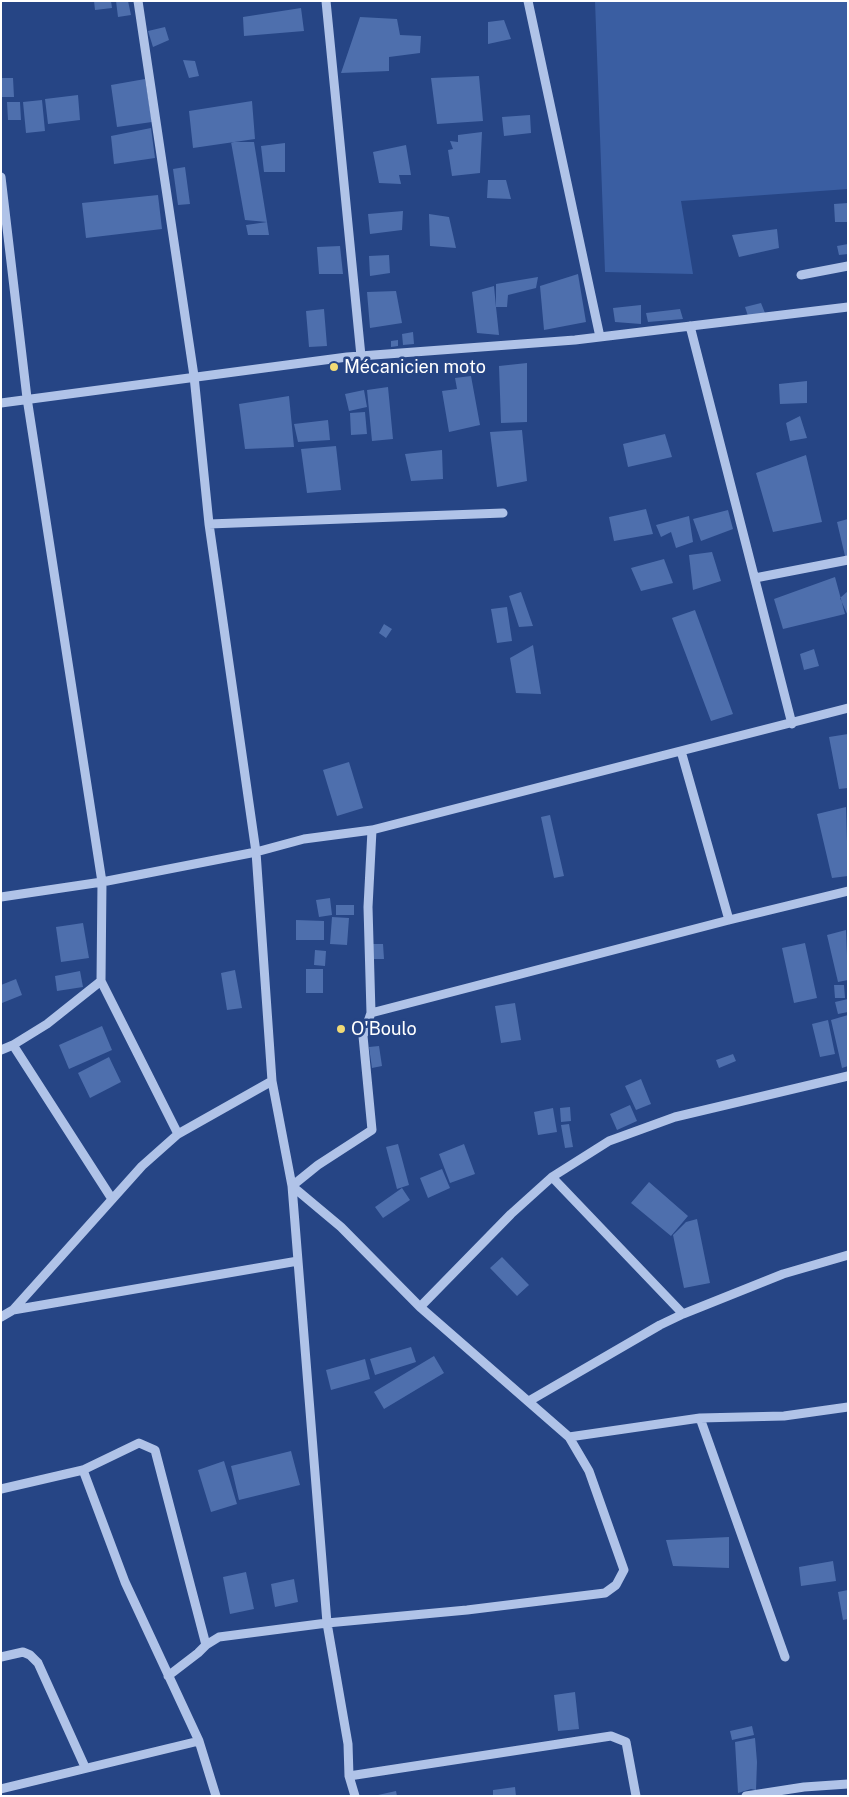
<!DOCTYPE html>
<meta charset="utf-8">
<style>
body{margin:0}
#map{position:relative;width:849px;height:1797px;overflow:hidden;background:#264585;font-family:"Public Sans",sans-serif}
canvas{display:block}
.frame{position:absolute;inset:0;border:2px solid #fff;pointer-events:none}
</style>
<div id="map">
<canvas width="849" height="1797"></canvas>
<div class="frame"></div>
</div>
<script>
const c = document.querySelector('canvas').getContext('2d');
c.lineJoin = 'round';
function fill(path, color) {
  c.fillStyle = color;
  c.fill(path, 'evenodd');
}
function toPath(rows) {
  const path = new Path2D();
  for (const r of rows) {
    path.moveTo(r[0], r[1]);
    for (let i = 2; i < r.length; i += 2) path.lineTo(r[i], r[i + 1]);
  }
  return path;
}
function strokePath(path, color, width, dash) {
  c.strokeStyle = color;
  c.lineWidth = width;
  c.lineCap = dash ? 'butt' : 'round';
  c.setLineDash(dash || []);
  c.stroke(path);
}
function label(font, color, halo, rows, align = 'center') {
  c.font = font + ' "Public Sans",sans-serif';
  c.lineWidth = 5;
  c.setLineDash([]);
  c.textBaseline = 'middle';
  c.strokeStyle = halo;
  c.fillStyle = color;
  for (const [text, x, y, turn = 0] of rows) {
    c.save();
    c.translate(x, y);
    c.rotate((+turn || 0) * Math.PI / 180);
    c.textAlign = isNaN(turn) ? turn : align;
    if (halo) c.strokeText(text, 0, 0);
    c.fillText(text, 0, 0);
    c.restore();
  }
}
const green = toPath([
 [595,1,848,1,848,189,681,201,693,274,605,272]
]);
const building = toPath([
 [94,1,111,1,112,8,95,10],
 [116,1,128,1,131,15,118,17],
 [301,8,304,31,244,36,243,17],
 [360,17,397,19,400,35,421,36,420,53,389,57,389,71,341,73],
 [504,20,511,39,488,44,488,22],
 [165,27,169,40,153,47,148,31],
 [183,60,195,61,199,76,189,78],
 [479,76,483,121,437,124,431,78],
 [1,78,13,78,14,97,1,97],
 [145,79,152,122,117,127,111,85],
 [78,95,80,120,48,124,45,99],
 [42,100,45,131,26,133,23,102],
 [252,101,255,139,193,148,189,111],
 [7,102,20,102,21,120,8,120],
 [530,115,531,133,504,136,502,117],
 [151,128,155,158,114,164,111,136],
 [482,132,480,173,452,176,448,150,453,149,450,141,458,142,458,135],
 [231,142,254,142,267,222,245,220],
 [285,143,285,172,264,172,261,146],
 [406,145,411,175,399,175,401,184,379,183,373,152],
 [185,167,190,204,178,205,173,169],
 [488,180,506,180,511,199,487,198],
 [158,195,162,229,86,238,82,203],
 [848,203,848,222,835,222,834,204],
 [403,211,402,230,370,234,368,214],
 [429,214,449,217,456,248,430,246],
 [267,222,269,235,248,235,246,225],
 [777,229,779,248,739,257,732,235],
 [848,244,848,254,839,255,837,246],
 [340,246,343,274,319,274,317,247],
 [389,255,390,273,370,276,369,256],
 [578,274,586,322,544,330,540,286],
 [538,277,536,288,508,295,507,307,496,307,499,335,477,333,472,292,494,286,496,307,496,284],
 [396,291,402,323,370,328,367,292],
 [761,303,765,313,749,319,745,307],
 [641,305,641,324,615,322,613,308],
 [324,309,327,346,309,347,306,311],
 [680,309,683,319,648,322,646,313],
 [413,332,414,344,403,345,402,334],
 [398,340,398,346,391,347,391,341],
 [527,363,527,422,501,423,499,366],
 [471,376,480,425,449,432,442,391,457,389,455,378],
 [807,381,807,403,780,404,779,384],
 [388,387,393,439,372,441,367,390],
 [364,390,367,407,349,411,345,394],
 [289,396,294,447,245,449,239,404],
 [365,412,367,434,351,435,350,413],
 [800,416,807,438,790,441,786,423],
 [328,420,330,440,298,442,294,424],
 [522,430,527,481,497,487,490,432],
 [665,434,672,457,628,467,623,444],
 [336,446,341,490,307,493,301,449],
 [442,450,443,479,411,481,405,454],
 [806,455,822,522,773,532,756,473],
 [646,509,653,534,614,541,609,517],
 [728,510,733,529,701,541,693,519],
 [689,516,693,542,676,548,671,532,661,537,656,525],
 [848,519,848,556,845,556,837,522],
 [712,552,721,581,693,590,689,555],
 [664,559,673,583,641,591,631,568],
 [835,577,845,614,783,629,774,599],
 [848,591,848,616,840,598],
 [521,592,533,626,519,627,509,596],
 [507,607,512,641,497,643,491,609],
 [695,610,733,714,711,721,672,618],
 [384,624,392,629,386,638,379,633],
 [533,645,541,694,516,693,510,658],
 [814,649,819,666,804,670,800,654],
 [848,734,848,788,839,789,829,737],
 [349,762,363,808,337,816,323,770],
 [846,807,848,876,832,878,817,814],
 [550,815,564,876,554,878,541,817],
 [330,898,332,915,319,917,316,900],
 [336,905,354,905,354,915,336,915],
 [332,917,349,918,347,945,330,944],
 [296,920,324,921,324,940,296,940],
 [83,923,89,958,61,962,56,927],
 [846,930,848,980,838,982,827,935],
 [805,943,817,998,794,1003,782,948],
 [373,944,383,944,384,959,373,959],
 [315,950,326,951,325,966,314,965],
 [306,969,323,969,323,993,306,993],
 [235,970,242,1008,227,1010,221,973],
 [80,971,83,987,57,991,55,976],
 [16,979,22,995,2,1003,1,985],
 [834,985,844,985,845,998,835,998],
 [848,999,848,1012,838,1014,835,1002],
 [515,1003,521,1040,501,1043,495,1006],
 [848,1015,848,1066,842,1068,831,1020],
 [828,1020,835,1054,820,1057,812,1024],
 [102,1026,112,1050,69,1069,59,1045],
 [379,1046,382,1066,372,1068,369,1047],
 [733,1054,736,1061,719,1068,716,1060],
 [109,1057,121,1082,90,1098,78,1073],
 [641,1079,651,1104,636,1110,625,1086],
 [630,1105,637,1121,617,1130,610,1114],
 [570,1107,571,1121,561,1122,560,1108],
 [553,1108,557,1132,538,1135,534,1112],
 [569,1124,573,1147,565,1148,561,1125],
 [398,1144,409,1185,397,1189,386,1147],
 [464,1144,475,1174,450,1183,439,1154],
 [442,1169,450,1188,428,1198,420,1178],
 [649,1182,688,1216,671,1236,631,1203],
 [402,1188,410,1200,383,1218,375,1207],
 [697,1219,710,1283,684,1288,673,1235,686,1222],
 [502,1257,529,1285,517,1296,490,1268],
 [411,1347,416,1362,375,1375,370,1359],
 [434,1356,444,1373,384,1409,374,1392],
 [365,1359,370,1379,331,1390,326,1370],
 [291,1451,300,1485,239,1500,231,1466],
 [224,1461,237,1504,211,1512,198,1470],
 [729,1537,729,1568,673,1566,666,1540],
 [833,1561,836,1581,801,1586,799,1567],
 [246,1572,254,1609,230,1614,223,1577],
 [294,1579,298,1602,275,1607,271,1584],
 [848,1590,848,1619,843,1620,838,1592],
 [575,1692,579,1729,558,1731,554,1695],
 [752,1726,754,1735,732,1740,730,1731],
 [755,1738,757,1762,756,1790,751,1789,738,1793,735,1742],
 [515,1787,516,1796,493,1796,493,1790],
 [396,1791,397,1796,378,1796,378,1795]
]);
const minor = toPath([
 [138,1,194,376,209,524,256,852,272,1081,292,1186,327,1623,348,1744,349,1776,355,1796],
 [326,1,361,356],
 [528,1,600,337],
 [1,177,27,398,102,882,101,981,178,1134],
 [801,275,848,266],
 [690,326,792,724],
 [1,403,347,357,575,340,848,307],
 [209,524,503,513],
 [755,578,848,560],
 [681,751,729,920],
 [1,897,102,882,256,852,304,839,372,830,848,708],
 [371,1013,729,920,848,891],
 [13,1045,112,1199],
 [1,1050,13,1045,47,1024,101,981],
 [552,1177,683,1314],
 [292,1186,318,1165,372,1130,363,1036,371,1013,368,907,372,830],
 [420,1307,511,1214,552,1177,609,1141,675,1117,848,1076],
 [13,1310,298,1261],
 [1,1317,13,1310,142,1166,178,1134,272,1081],
 [529,1401,660,1325,683,1314,783,1274,848,1255],
 [700,1418,785,1657],
 [569,1437,700,1418,784,1416,848,1407],
 [83,1470,125,1582,199,1741,216,1796],
 [1,1489,83,1470,139,1443,155,1450,206,1645],
 [1,1657,23,1652,30,1655,38,1663,85,1767],
 [168,1676,198,1653,206,1645,219,1637,327,1623,467,1610,605,1593,616,1585,624,1570,589,1471,569,1437,420,1307,341,1227,292,1186],
 [349,1776,611,1736,626,1742,636,1796],
 [1,1789,199,1741],
 [746,1796,804,1787,848,1784]
]);
const markers = [
 [334,367,5,"#f1da75"],
 [341,1029,5,"#f1da75"]
];
const poiNames = [
 ["Mécanicien moto",344,367],
 ["O'Boulo",351,1029]
];
fill(green, '#3a5ea2');
fill(building, '#4e6fad');
strokePath(minor, '#b0c3e8', 9);
for (const [x, y, r, color] of markers) {
  const dot = new Path2D();
  dot.arc(x, y, r, 0, 2 * Math.PI);
  c.fillStyle = color;
  c.fill(dot);
  strokePath(dot, '#264585', 2);
}
label('18px', '#fff', '#264585', poiNames, 'left');
</script>
